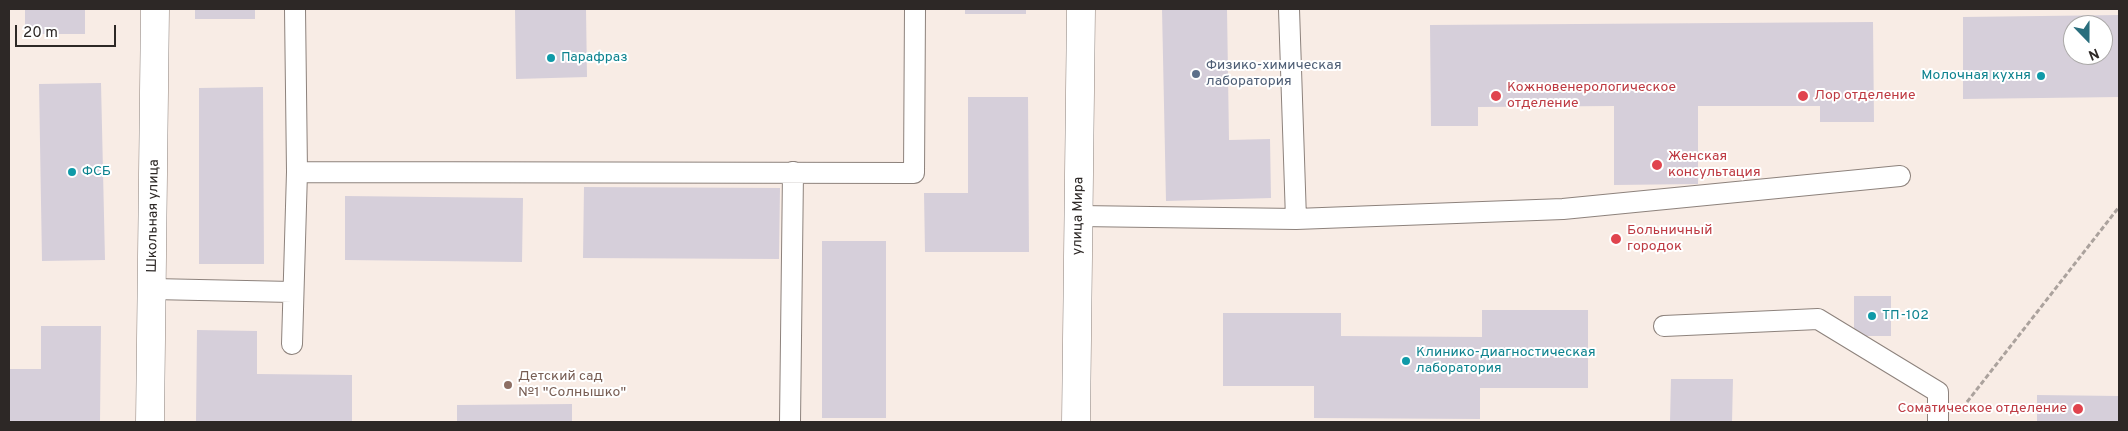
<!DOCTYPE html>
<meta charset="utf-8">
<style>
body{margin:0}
#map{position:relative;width:2128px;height:431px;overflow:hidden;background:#f8ece5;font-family:Overpass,sans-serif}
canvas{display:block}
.frame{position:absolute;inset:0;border:10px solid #2d2826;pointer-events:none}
.north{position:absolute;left:2063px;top:15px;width:50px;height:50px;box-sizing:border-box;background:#fff;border:1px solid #aba9a8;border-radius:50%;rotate:158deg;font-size:14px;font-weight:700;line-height:20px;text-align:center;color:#2d2826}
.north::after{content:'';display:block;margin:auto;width:18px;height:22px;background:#296e7d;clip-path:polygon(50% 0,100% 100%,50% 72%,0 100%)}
.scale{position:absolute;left:15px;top:25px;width:101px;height:22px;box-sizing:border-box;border:2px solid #2d2826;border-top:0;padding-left:6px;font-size:15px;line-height:18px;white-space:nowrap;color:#2d2826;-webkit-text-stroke:4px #fff;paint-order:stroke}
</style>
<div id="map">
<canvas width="2128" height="431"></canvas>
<div class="frame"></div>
<div class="north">N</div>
<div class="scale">20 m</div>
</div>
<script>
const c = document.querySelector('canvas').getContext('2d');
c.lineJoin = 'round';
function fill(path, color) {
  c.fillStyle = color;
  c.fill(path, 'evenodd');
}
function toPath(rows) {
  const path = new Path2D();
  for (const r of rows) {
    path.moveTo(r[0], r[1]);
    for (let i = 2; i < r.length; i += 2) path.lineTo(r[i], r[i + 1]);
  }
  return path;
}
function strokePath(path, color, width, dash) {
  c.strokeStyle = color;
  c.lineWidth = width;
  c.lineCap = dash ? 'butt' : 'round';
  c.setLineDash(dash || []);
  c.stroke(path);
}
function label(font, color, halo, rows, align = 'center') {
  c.font = font + ' Overpass,sans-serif';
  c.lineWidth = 4;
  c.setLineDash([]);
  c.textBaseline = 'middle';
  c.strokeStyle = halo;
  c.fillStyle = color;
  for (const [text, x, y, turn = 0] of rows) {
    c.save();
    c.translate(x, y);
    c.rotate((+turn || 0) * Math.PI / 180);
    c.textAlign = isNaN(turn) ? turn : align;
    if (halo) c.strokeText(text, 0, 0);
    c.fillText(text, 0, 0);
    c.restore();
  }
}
const building = toPath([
 [25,9,85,9,85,34,25,34],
 [195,9,255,9,255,19,195,19],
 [515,9,586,9,587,77,516,79],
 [965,9,1026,9,1026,14,965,14],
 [1162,9,1227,9,1229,140,1270,139,1271,198,1166,201],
 [2119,15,2119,97,1963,99,1963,17],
 [2073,25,2103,25,2103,55,2073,55],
 [1873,22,1874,122,1820,122,1820,106,1698,106,1698,184,1614,185,1614,106,1478,107,1478,126,1431,126,1430,25],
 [101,83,105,260,42,261,39,84],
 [263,87,264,264,199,264,199,88],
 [968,97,1028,97,1029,252,925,252,924,193,968,193],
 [584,187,780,188,779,259,583,258],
 [345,196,523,198,522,262,345,260],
 [822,241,886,241,886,418,822,418],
 [1854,296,1891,296,1891,336,1854,336],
 [1482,310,1588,310,1588,388,1480,388,1480,419,1314,418,1314,386,1223,386,1223,313,1341,313,1341,336,1482,337],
 [41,326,101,326,100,422,9,422,9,369,41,369],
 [197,330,257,331,257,374,352,375,352,422,196,422],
 [1671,379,1733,379,1732,422,1670,422],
 [2037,395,2119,396,2119,422,2037,422],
 [572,404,572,422,457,422,457,405]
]);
const path = toPath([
 [1967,402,2119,207]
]);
const service = toPath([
 [295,9,297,172],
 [1079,216,1296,219,1289,9],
 [1296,219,1563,209,1900,176],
 [153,289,292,292],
 [1664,326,1818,319,1938,392,1938,422],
 [292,344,297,172,914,173,915,9],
 [790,422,793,172]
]);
const minor = toPath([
 [150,422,155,9]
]);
const tertiary = toPath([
 [1076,422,1081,9]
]);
const markers = [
 [551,58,5,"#0f9aa8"],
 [1196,74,5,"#5c6f8a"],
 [2041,76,5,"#0f9aa8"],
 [1496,96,6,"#e0444e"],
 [1803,96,6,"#e0444e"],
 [1657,165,6,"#e0444e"],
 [72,172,5,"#0f9aa8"],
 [1616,239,6,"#e0444e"],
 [1872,316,5,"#0f9aa8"],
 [1406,361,5,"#0f9aa8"],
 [508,385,5,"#8d6e63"],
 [2078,409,6,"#e0444e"]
];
const cultureNames = [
 ["Парафраз",561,58],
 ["Молочная кухня",2031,76,"right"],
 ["ФСБ",82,172],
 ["ТП-102",1882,316],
 ["Клинико-диагностическая",1416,353],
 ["лаборатория",1416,369]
];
const serviceNames = [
 ["Физико-химическая",1206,66],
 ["лаборатория",1206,82]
];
const healthNames = [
 ["Кожновенерологическое",1507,88],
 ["отделение",1507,104],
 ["Лор отделение",1814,96],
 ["Женская",1668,157],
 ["консультация",1668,173],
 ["Больничный",1627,231],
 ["городок",1627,247],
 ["Соматическое отделение",2067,409,"right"]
];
const streetNames = [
 ["Школьная улица",154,216,-89],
 ["улица Мира",1079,216,-89]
];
const educationNames = [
 ["Детский сад",518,377],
 ["№1 \"Солнышко\"",518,393]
];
fill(building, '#d6cfda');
strokePath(service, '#8d827c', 22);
strokePath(minor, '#8d827c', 29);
strokePath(tertiary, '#8d827c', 29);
strokePath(path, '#aba29d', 3, [5, 2.5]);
strokePath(service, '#fff', 20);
strokePath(minor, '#fff', 28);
strokePath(tertiary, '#fff', 28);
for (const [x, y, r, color] of markers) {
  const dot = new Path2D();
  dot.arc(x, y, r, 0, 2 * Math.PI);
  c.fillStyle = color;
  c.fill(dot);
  strokePath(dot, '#fff', 2);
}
label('14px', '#0d838f', '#fff', cultureNames, 'left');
label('14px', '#4e5e75', '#fff', serviceNames, 'left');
label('14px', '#be3a42', '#fff', healthNames, 'left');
label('14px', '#2d2826', '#fff', streetNames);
label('14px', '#785e54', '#fff', educationNames, 'left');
</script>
